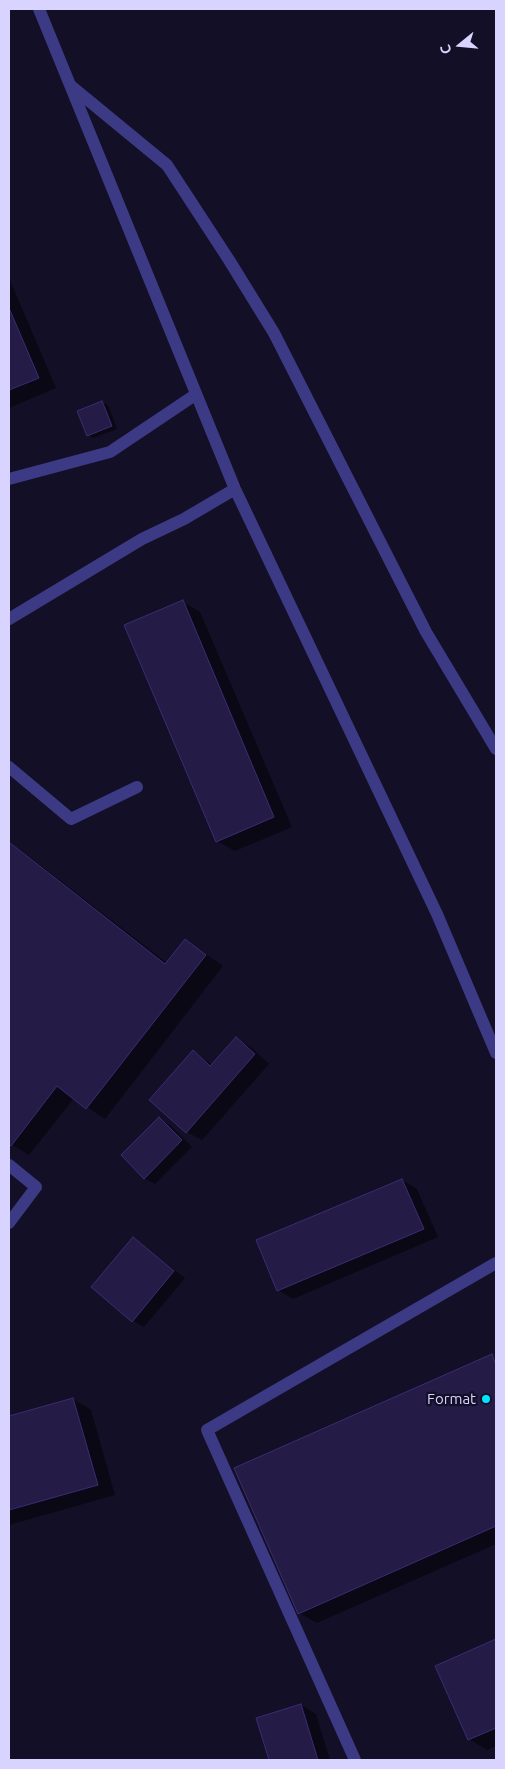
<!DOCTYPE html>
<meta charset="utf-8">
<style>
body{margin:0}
#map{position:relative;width:505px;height:1769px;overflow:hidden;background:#130f26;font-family:Ubuntu,sans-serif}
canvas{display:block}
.frame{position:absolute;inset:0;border:10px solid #d9d4ff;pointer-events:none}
.north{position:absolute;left:435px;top:20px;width:50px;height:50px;-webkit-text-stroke:4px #130f26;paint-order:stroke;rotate:253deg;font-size:14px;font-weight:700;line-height:20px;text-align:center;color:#d9d4ff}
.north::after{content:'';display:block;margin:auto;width:18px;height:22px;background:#d9d4ff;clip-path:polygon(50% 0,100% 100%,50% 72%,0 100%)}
</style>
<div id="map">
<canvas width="505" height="1769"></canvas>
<div class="frame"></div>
<div class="north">С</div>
</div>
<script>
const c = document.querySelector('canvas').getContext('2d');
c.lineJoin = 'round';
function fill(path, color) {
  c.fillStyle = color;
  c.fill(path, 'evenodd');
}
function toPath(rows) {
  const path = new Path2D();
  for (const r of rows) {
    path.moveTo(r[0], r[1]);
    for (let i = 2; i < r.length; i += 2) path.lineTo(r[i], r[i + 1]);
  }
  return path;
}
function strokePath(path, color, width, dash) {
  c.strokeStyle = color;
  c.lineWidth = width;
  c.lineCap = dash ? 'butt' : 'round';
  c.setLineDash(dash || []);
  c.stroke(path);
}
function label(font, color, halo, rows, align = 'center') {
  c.font = font + ' Ubuntu,sans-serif';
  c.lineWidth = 4.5;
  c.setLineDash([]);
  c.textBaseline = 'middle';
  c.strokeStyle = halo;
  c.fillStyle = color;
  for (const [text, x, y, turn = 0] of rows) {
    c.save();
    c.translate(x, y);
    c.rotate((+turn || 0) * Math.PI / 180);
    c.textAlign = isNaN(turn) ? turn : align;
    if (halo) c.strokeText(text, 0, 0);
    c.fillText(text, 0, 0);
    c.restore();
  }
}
const shadow = toPath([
 [9,278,56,388,9,408],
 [102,402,108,405,117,429,93,438,88,435],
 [183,602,200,612,292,827,235,851,217,841],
 [9,841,167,963,185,940,223,966,105,1119,74,1098,29,1155,9,1143],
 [236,1039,251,1047,269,1064,202,1140,187,1132,193,1052,213,1065],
 [159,1119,170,1125,192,1147,155,1184,144,1178],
 [402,1180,417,1189,438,1237,293,1299,278,1290],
 [134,1239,185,1278,144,1327,133,1321],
 [492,1356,496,1358,496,1544,317,1623,299,1613],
 [73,1399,91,1410,115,1495,9,1525,9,1417],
 [496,1640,496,1746,487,1750,469,1739,437,1666],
 [301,1705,316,1714,330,1760,271,1760,258,1719]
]);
const building = toPath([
 [9,308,39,378,9,390,9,308],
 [102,401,112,426,87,436,77,411,102,401],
 [183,600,274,817,216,842,124,625,183,600],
 [9,842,165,964,185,939,206,955,86,1109,57,1086,11,1146,9,1144,9,842],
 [236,1037,255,1054,186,1133,149,1100,193,1050,210,1066,236,1037],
 [159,1117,182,1140,144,1179,121,1155,159,1117],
 [402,1179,424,1229,277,1291,256,1240,402,1179],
 [133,1237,174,1271,132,1322,91,1287,133,1237],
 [492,1354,496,1365,496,1526,298,1614,234,1468,492,1354],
 [73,1398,98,1485,9,1510,9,1416,73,1398],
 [496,1639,496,1728,468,1740,435,1666,496,1639],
 [301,1704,318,1760,269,1760,256,1718,301,1704]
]);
const minor = toPath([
 [39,9,235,489,437,914,496,1053],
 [71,86,167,165,229,260,274,333,426,632,496,749],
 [9,479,110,452,195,395],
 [9,619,142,539,184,519,235,489],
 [9,767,71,819,137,787],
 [9,1165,36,1187,9,1223],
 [355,1760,207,1430,496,1263]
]);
const markers = [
 [486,1399,5,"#00e5ff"]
];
const poiNames = [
 ["Format",476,1399]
];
fill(shadow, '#0007');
fill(building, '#241b47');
strokePath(building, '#3b2d73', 1);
strokePath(minor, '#3d3a85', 12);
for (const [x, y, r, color] of markers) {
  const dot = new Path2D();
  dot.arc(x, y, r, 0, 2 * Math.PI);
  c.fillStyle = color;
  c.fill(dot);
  strokePath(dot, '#130f26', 2);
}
label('15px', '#d9d4ff', '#130f26', poiNames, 'right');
</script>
